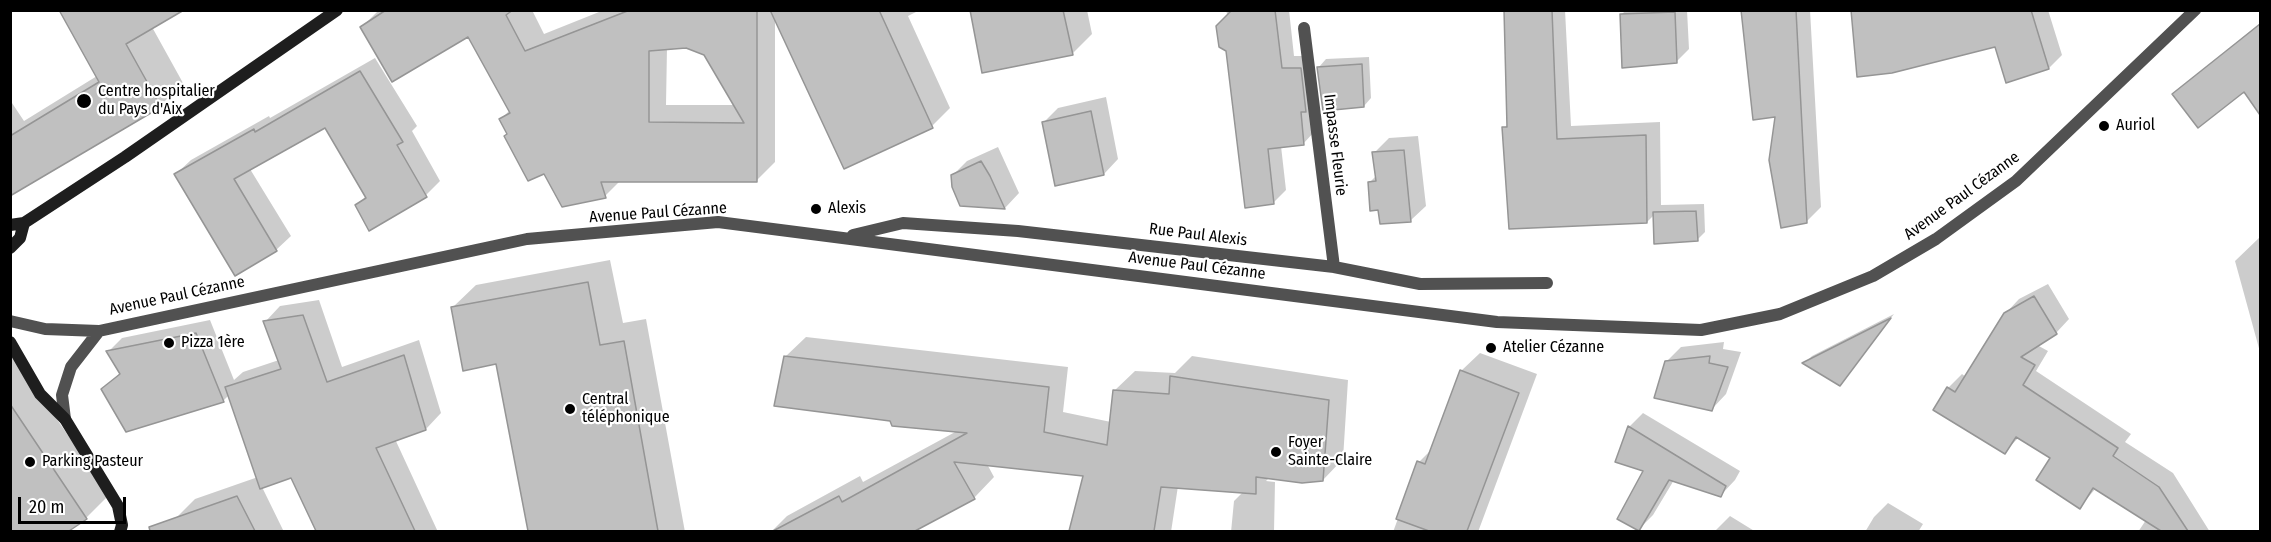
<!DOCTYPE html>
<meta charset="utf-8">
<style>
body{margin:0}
#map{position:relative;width:2271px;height:542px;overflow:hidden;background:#fff;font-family:"Fira Sans Condensed",sans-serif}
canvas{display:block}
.frame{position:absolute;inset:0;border:12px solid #000;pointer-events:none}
.scale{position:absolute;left:18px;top:497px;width:108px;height:27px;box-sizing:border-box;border:3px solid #000;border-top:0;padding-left:8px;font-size:18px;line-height:21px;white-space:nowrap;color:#000;-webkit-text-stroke:4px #fff;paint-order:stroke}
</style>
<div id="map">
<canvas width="2271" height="542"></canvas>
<div class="frame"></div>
<div class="scale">20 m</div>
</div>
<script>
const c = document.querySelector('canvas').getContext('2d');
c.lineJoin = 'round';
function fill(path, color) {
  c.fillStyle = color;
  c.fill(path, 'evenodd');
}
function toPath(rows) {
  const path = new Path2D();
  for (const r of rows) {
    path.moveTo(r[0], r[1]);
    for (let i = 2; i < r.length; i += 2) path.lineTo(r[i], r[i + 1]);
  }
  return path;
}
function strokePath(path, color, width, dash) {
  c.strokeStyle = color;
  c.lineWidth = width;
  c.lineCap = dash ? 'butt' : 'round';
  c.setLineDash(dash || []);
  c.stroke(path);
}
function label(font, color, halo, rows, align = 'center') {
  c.font = font + ' "Fira Sans Condensed",sans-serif';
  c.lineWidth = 4.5;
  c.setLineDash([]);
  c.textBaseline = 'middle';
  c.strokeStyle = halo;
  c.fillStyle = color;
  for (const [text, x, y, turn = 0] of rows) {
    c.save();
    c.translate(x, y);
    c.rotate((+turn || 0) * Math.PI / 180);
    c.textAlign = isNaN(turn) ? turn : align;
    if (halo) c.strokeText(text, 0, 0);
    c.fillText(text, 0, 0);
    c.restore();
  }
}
const shadow = toPath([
 [60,10,152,27,183,83,160,106,10,194,10,100,24,121,97,76],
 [379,10,532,10,544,34,604,10,920,10,908,16,950,108,932,126,775,17,775,162,756,181,621,180,605,196,544,172,509,133,501,119,510,110,469,35,362,27],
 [687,47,705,54,736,105,666,105,667,48],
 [971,10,1087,10,1092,34,1072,54],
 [1226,10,1289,10,1294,56,1313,56,1315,131,1303,144,1281,146,1286,190,1273,203],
 [1504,10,1565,10,1571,126,1660,122,1661,205,1704,204,1705,232,1697,240,1655,214,1647,222,1504,128,1509,123],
 [1626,10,1687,10,1689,49,1676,62,1624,67,1621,15],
 [1742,10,1810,10,1821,207,1806,222,1776,116],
 [1985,10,2048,10,2062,55,2049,68,1996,45],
 [2260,23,2260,78,2199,126,2174,94],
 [1369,57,1371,98,1364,106,1319,67,1326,59],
 [375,58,417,126,412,131,440,181,426,195,357,206,366,196,325,126,250,169,291,236,276,250,176,174,191,160,269,116,270,118],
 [1106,97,1118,159,1104,174,1043,123,1058,108],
 [1418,136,1426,206,1411,220,1369,183,1377,175,1374,153,1389,138],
 [998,147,1019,193,1005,208,961,205,952,176,967,161],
 [2260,237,2260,352,2235,261],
 [610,260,623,323,646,319,685,532,529,532,498,363,453,307,476,285],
 [2048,284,2069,319,2056,333,2037,345,2048,351,2036,371,2131,434,2125,442,2173,473,2210,532,2138,532,2146,520,2096,488,2080,507,2052,457,2019,437,2004,453,1935,410,1948,388,1962,374,1966,377,2005,314,2019,299],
 [319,300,342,367,419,340,441,413,426,429,395,439,438,532,317,532,291,476,262,487,284,532,182,532,176,518,195,499,258,477,229,395,223,401,103,389,121,372,108,352,122,338,210,320,234,380,243,372,279,360,265,322,280,306],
 [1894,314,1840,384,1805,363,1812,356],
 [806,337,1068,367,1063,412,1111,422,1114,391,1135,371,1175,373,1192,356,1348,380,1343,459,1323,480,1270,477,1266,481,1275,482,1274,532,1231,532,1234,501,1244,491,1178,486,1171,532,1071,532,1084,475,987,464,994,477,974,498,911,532,771,532,787,516,860,476,863,482,957,431,891,420,785,357],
 [1724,342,1723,349,1741,352,1726,394,1712,409,1666,362,1681,347],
 [10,351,109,495,86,518,66,532,10,532],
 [1480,353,1537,374,1478,532,1393,532,1419,462,1432,449,1461,371],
 [1643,413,1740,471,1735,480,1721,495,1674,480,1653,515,1639,529,1645,470,1629,427],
 [1888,503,1923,524,1918,532,1865,532,1874,517],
 [1730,516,1756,532,1714,532]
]);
const building = toPath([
 [59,10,184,10,126,44,161,107,10,196,10,136,99,82,59,10],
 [386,10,513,10,506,15,525,51,630,10,757,10,757,182,601,182,606,198,562,207,544,174,528,181,504,136,507,134,499,119,510,113,468,37,392,82,360,27,386,10],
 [686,48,704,55,744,123,649,122,649,51,686,48],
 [770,10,879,10,933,128,844,169,770,10],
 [970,10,1063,10,1073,55,982,73,970,10],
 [1232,10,1275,10,1282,68,1301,68,1306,112,1301,112,1304,145,1268,149,1274,204,1245,208,1226,51,1219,47,1216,26,1232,10],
 [1504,10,1552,10,1557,139,1646,135,1647,223,1509,229,1502,127,1507,127,1504,10],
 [1741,10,1796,10,1807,223,1781,228,1769,160,1775,117,1753,120,1741,10],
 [1851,10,2031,10,2049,69,2006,83,1995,47,1892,73,1857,77,1851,10],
 [1675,12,1677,63,1622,68,1620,14,1675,12],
 [2260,24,2260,115,2244,92,2198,128,2172,94,2260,24],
 [1362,64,1364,107,1323,111,1317,67,1362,64],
 [360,71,403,142,397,145,427,197,369,231,355,205,366,198,325,128,234,179,277,251,235,276,174,174,254,129,255,132,360,71],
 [1091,111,1104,175,1055,186,1042,122,1091,111],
 [1404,150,1411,222,1380,224,1378,210,1370,211,1368,182,1376,181,1372,152,1404,150],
 [981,161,990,176,1005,209,960,206,952,187,951,175,981,161],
 [1696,211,1698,241,1654,244,1653,212,1696,211],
 [588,282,600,345,624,341,658,531,528,531,496,364,463,371,451,307,588,282],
 [2034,296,2057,334,2021,357,2035,365,2023,385,2118,448,2113,456,2159,487,2188,531,2161,531,2093,488,2080,509,2036,480,2050,458,2016,437,2005,454,1933,410,1947,387,1955,392,2004,313,2034,296],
 [303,315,327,382,404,355,426,430,376,448,415,531,316,531,291,478,260,489,225,387,281,369,263,321,303,315],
 [1891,318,1840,386,1802,363,1891,318],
 [196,333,224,402,126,432,101,389,120,374,106,351,196,333],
 [784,356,1049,387,1044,432,1107,445,1113,390,1169,394,1170,376,1329,400,1323,481,1302,483,1256,477,1256,494,1161,487,1154,531,1069,531,1083,476,954,462,975,499,915,531,773,531,839,496,842,502,967,433,892,426,890,421,774,406,784,356],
 [1710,356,1709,363,1728,367,1712,411,1654,398,1665,361,1710,356],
 [1460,370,1519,393,1467,531,1429,531,1396,519,1417,461,1425,464,1460,370],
 [10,404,87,519,69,531,10,531,10,404],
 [1628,426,1726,486,1721,497,1669,480,1639,531,1617,519,1643,471,1615,462,1628,426],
 [237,496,255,531,150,531,149,527,237,496]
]);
const minor = toPath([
 [1304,28,1334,267],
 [853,235,903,223,1018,231,1334,267,1420,284,1547,283],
 [10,321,45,329,99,331,527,239,718,222,1497,322,1701,330,1780,314,1873,276,1936,239,2016,181,2195,10],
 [65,419,62,395,71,367,99,331]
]);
const secondary = toPath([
 [10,225,24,223,125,157,337,10],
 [10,248,20,238,24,223],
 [10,342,40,394,65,419,118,506,122,525,120,532]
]);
const markers = [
 [84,101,8,"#000"],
 [2104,126,6,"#000"],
 [816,209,6,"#000"],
 [169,343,6,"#000"],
 [1491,348,6,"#000"],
 [570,409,6,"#000"],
 [1276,452,6,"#000"],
 [30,462,6,"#000"]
];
const poiNames = [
 ["Centre hospitalier",98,92],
 ["du Pays d'Aix",98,110],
 ["Auriol",2116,126],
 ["Alexis",828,209],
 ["Pizza 1ère",181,343],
 ["Atelier Cézanne",1503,348],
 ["Central",582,400],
 ["téléphonique",582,418],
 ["Foyer",1288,443],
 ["Sainte-Claire",1288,461],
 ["Parking Pasteur",42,462]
];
const streetNames = [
 ["Impasse Fleurie",1335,145,83],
 ["Avenue Paul Cézanne",1962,196,-36],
 ["Avenue Paul Cézanne",658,213,-4],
 ["Rue Paul Alexis",1198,235,7],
 ["Avenue Paul Cézanne",1197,266,7],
 ["Avenue Paul Cézanne",177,296,-12]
];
fill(shadow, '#0003');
fill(building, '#c0c0c0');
strokePath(building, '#959595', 1.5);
strokePath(minor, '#515151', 12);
strokePath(secondary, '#1e1e1e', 12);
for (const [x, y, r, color] of markers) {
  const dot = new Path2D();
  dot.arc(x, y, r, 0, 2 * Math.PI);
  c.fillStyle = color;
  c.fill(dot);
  strokePath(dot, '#fff', 2);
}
label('16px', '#000', '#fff', poiNames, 'left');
label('16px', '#000', '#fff', streetNames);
</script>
